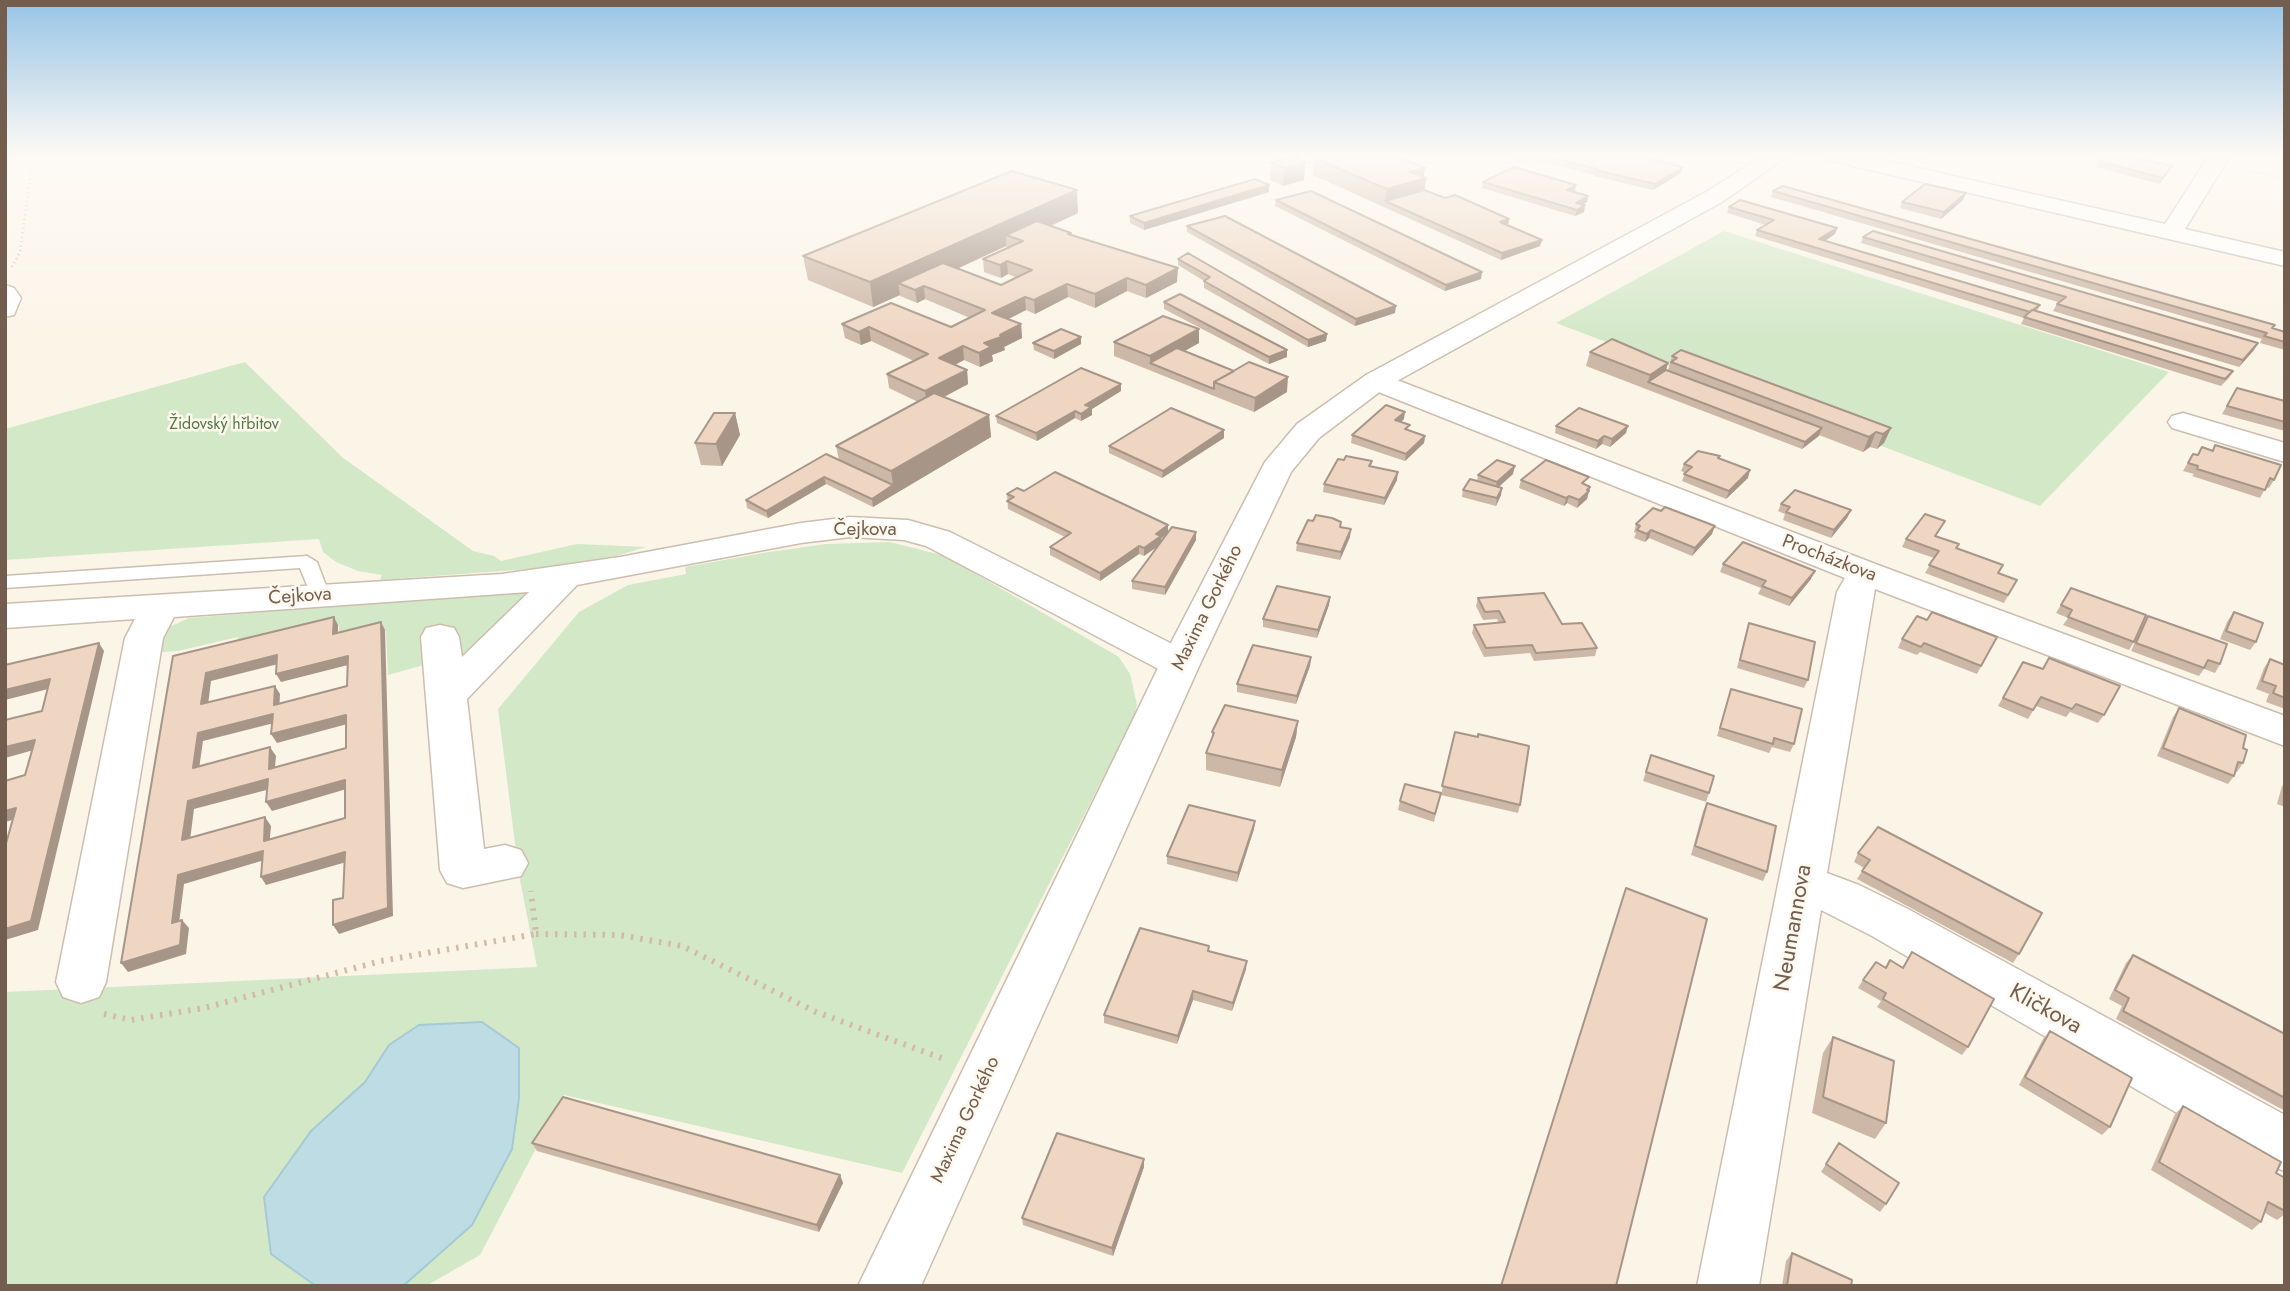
<!DOCTYPE html>
<meta charset="utf-8">
<style>
body{margin:0}
#map{position:relative;width:2290px;height:1291px;overflow:hidden;background:#fbf5e8;font-family:Jost,sans-serif}
canvas{display:block}
.frame{position:absolute;inset:0;border:7px solid #735d4e;pointer-events:none}
</style>
<div id="map">
<canvas width="2290" height="1291"></canvas>
<div class="frame"></div>
</div>
<script>
const c = document.querySelector('canvas').getContext('2d');
c.lineJoin = 'round';
function fill(path, color) {
  c.fillStyle = color;
  c.fill(path, 'evenodd');
}
function toPath(rows) {
  const path = new Path2D();
  for (const r of rows) {
    path.moveTo(r[0], r[1]);
    for (let i = 2; i < r.length; i += 2) path.lineTo(r[i], r[i + 1]);
  }
  return path;
}
function strokePath(path, color, width, dash) {
  c.strokeStyle = color;
  c.lineWidth = width;
  c.lineCap = dash ? 'butt' : 'round';
  c.setLineDash(dash || []);
  c.stroke(path);
}
function label(font, color, halo, rows, align = 'center') {
  c.font = font + ' Jost,sans-serif';
  c.lineWidth = 5;
  c.setLineDash([]);
  c.textBaseline = 'middle';
  c.strokeStyle = halo;
  c.fillStyle = color;
  for (const [text, x, y, turn = 0] of rows) {
    c.save();
    c.translate(x, y);
    c.rotate((+turn || 0) * Math.PI / 180);
    c.textAlign = isNaN(turn) ? turn : align;
    if (halo) c.strokeText(text, 0, 0);
    c.fillText(text, 0, 0);
    c.restore();
  }
}
const green = toPath([
 [1724,231,2169,372,2040,506,1556,323],
 [245,362,342,457,473,551,494,556,501,561,577,544,646,547,616,556,529,569,380,580,382,575,358,571,336,562,323,552,319,539,5,560,5,429],
 [890,542,945,556,1119,657,1130,674,1137,705,1133,719,902,1173,564,1095,480,1255,426,1286,5,1286,5,992,537,967,519,875,498,709,579,612,628,585,686,574,685,567,769,552,826,544],
 [517,591,529,596,461,659,452,626,423,634,427,664,388,675,386,631,339,642,339,626,238,650,238,637,178,651,151,653,167,628,189,618]
]);
const water = toPath([
 [482,1022,519,1048,519,1098,512,1149,472,1225,403,1286,316,1286,271,1254,264,1197,311,1131,365,1082,389,1045,419,1025,482,1022]
]);
const pathFar1 = toPath([
 [2244,170,2285,178],
 [12,267,20,252,33,156]
]);
const path = toPath([
 [536,934,620,935,682,946,816,1012,947,1060],
 [104,1014,131,1020,204,1008,381,961,536,934,531,891]
]);
const service = toPath([
 [307,556,317,562,330,596,327,600,313,600,300,568,5,588,5,576,307,556]
]);
const minor = toPath([
 [1826,156,1865,156,2165,224,2209,156,2230,156,2185,229,2285,252,2285,266,1836,162,1829,160,1826,156],
 [5,285,14,288,21,298,14,315,5,317,5,285],
 [1376,372,1878,565,2285,716,2285,746,1875,589,1827,873,1859,885,1906,908,2285,1115,2285,1171,2265,1164,1872,936,1821,910,1759,1286,1697,1286,1837,592,1845,578,1366,387,1361,381,1366,375,1376,372],
 [2183,413,2285,443,2285,462,2172,428,2168,422,2172,416,2183,413],
 [850,517,908,520,950,532,1194,655,1200,664,1194,673,1180,677,1166,673,926,546,904,540,850,537,801,543,577,585,467,699,484,849,505,845,521,850,528,863,521,876,463,888,447,883,440,870,421,637,426,628,440,625,454,628,459,637,462,657,529,592,174,617,163,638,106,982,99,997,81,1003,63,997,56,982,125,638,135,619,5,628,5,604,502,574,620,557,801,523,850,517]
]);
const tertiary = toPath([
 [1763,156,1788,156,1722,202,1386,387,1319,438,1291,472,1200,664,921,1286,858,1286,1160,664,1265,462,1297,424,1366,375,1706,192,1763,156]
]);
const wall = toPath([
 [1511,156,1639,156,1683,167,1681,173,1653,190,1594,176,1594,175,1541,161,1526,160,1526,162,1518,162],
 [1897,156,1926,156,1920,161],
 [1314,158,1425,168,1424,177,1426,178,1424,190,1445,198,1509,219,1508,225,1540,246,1501,260,1313,175],
 [2098,161,2172,166,2160,184,2095,167],
 [1271,163,1305,163,1304,180,1283,186,1270,180],
 [1483,182,1575,191,1588,196,1587,202,1582,205,1585,205,1584,212,1575,216,1482,188],
 [1269,185,1269,192,1144,230,1130,223,1130,216],
 [1773,191,2275,325,2273,328,2285,332,2285,350,2260,343,2262,339,1771,197],
 [1966,193,1963,200,1941,219,1900,208,1902,202],
 [1276,200,1481,279,1445,291,1275,206],
 [1729,207,1837,228,1835,234,1825,241,2040,305,2037,311,2233,371,2229,378,2221,386,2021,324,2024,318,1755,236,1757,230,1766,225,1727,213],
 [1078,213,1051,226,1177,282,1146,298,1127,291,1095,308,1068,297,1035,314,1026,310,1008,319,1021,324,1022,338,1004,347,1005,350,992,355,993,361,980,367,964,360,955,365,967,370,968,384,944,397,989,415,991,437,873,507,826,484,768,518,747,508,746,500,839,460,836,446,918,402,889,388,887,374,914,361,871,341,861,345,845,338,842,324,951,327,970,318,925,299,917,303,900,296,900,295,873,307,808,280,803,256],
 [1006,246,1007,248,983,259,984,272,1001,278,1008,274,1017,278,1001,285,957,269],
 [1187,226,1395,313,1355,326,1187,232],
 [1863,237,2254,350,2239,367,2053,311,2058,302,1861,243],
 [1178,259,1327,334,1326,341,1308,347,1204,288,1204,281,1178,265],
 [1164,302,1287,350,1287,357,1269,364,1164,309],
 [1114,342,1199,343,1184,351,1287,392,1254,412,1114,356],
 [1033,343,1081,344,1054,359,1034,350],
 [1590,352,1668,363,1666,370,1668,370,1672,356,1891,428,1884,443,1877,449,1870,447,1863,452,1819,435,1802,449,1586,366],
 [1121,384,1121,391,1092,409,1092,415,1081,421,1075,418,1037,441,997,423,996,416],
 [2237,388,2285,401,2285,431,2222,414],
 [735,413,740,435,722,466,701,465,695,443],
 [1404,419,1401,422,1409,430,1425,436,1424,443,1405,461,1351,443,1352,435],
 [1556,426,1626,433,1610,447,1602,444,1596,449,1555,433],
 [1224,430,1224,438,1162,478,1109,453,1109,446],
 [2215,445,2274,480,2269,488,2266,487,2260,498,2192,476,2194,474,2183,471,2193,454,2197,455,2212,450],
 [1720,456,1719,459,1748,478,1726,499,1682,481,1685,473,1681,471,1684,464],
 [1344,460,1372,461,1371,466,1397,480,1384,505,1323,492,1324,484],
 [1513,474,1499,487,1501,495,1496,506,1462,497,1463,490,1477,481,1478,475],
 [1521,480,1587,485,1590,487,1587,499,1577,508,1567,503,1564,506,1519,488],
 [1024,491,1168,531,1196,532,1196,540,1165,595,1132,589,1132,581,1157,547,1144,556,1139,554,1100,581,1050,555,1050,547,1065,537,1008,509,1007,494],
 [1781,504,1851,510,1847,518,1831,538,1783,520,1785,514,1778,511],
 [1661,511,1712,534,1692,556,1649,538,1645,542,1634,538,1636,533,1634,532,1636,524],
 [1313,521,1341,522,1341,527,1350,537,1340,560,1296,551,1297,543],
 [1941,529,1936,536,1959,544,1957,549,1998,573,2017,580,2004,603,1925,573,1934,558,1902,547,1906,539],
 [1723,564,1811,579,1789,606,1758,594,1761,588,1720,572],
 [2071,588,2134,642,2129,650,2063,625,2068,618,2056,613],
 [1330,597,1329,605,1317,638,1263,627,1263,619],
 [1478,598,1562,624,1597,648,1595,656,1534,661,1530,653,1484,657,1472,633,1474,625,1499,623,1497,619,1483,620,1476,606],
 [2234,612,2256,642,2250,650,2220,639,2228,620],
 [2148,616,2220,664,2215,673,2204,669,2199,676,2131,651,2143,624],
 [1927,620,1997,637,1977,674,1920,652,1917,655,1898,648,1902,639],
 [1749,623,1808,680,1804,688,1737,668,1746,632],
 [1311,657,1310,666,1296,704,1237,692,1237,684],
 [2270,659,2285,665,2285,709,2266,702,2269,694,2256,689,2264,668],
 [2023,662,2104,715,2098,723,2070,712,2066,717,2036,706,2028,719,1998,706],
 [1731,689,1794,744,1790,752,1772,747,1769,753,1717,736],
 [2179,708,2243,748,2243,763,2237,772,2236,772,2234,776,2228,784,2157,756,2173,717],
 [1298,721,1296,737,1280,787,1206,770,1206,753,1212,740,1212,732],
 [1455,732,1520,805,1518,813,1441,795],
 [1651,755,1709,793,1706,802,1643,781],
 [2285,783,2285,807,2277,804,2282,786],
 [1441,793,1434,822,1398,810,1400,801],
 [1707,803,1767,872,1763,881,1691,855,1703,811],
 [1255,821,1254,829,1237,882,1167,864,1167,856],
 [1878,827,2019,954,2013,963,1857,879,1864,868,1854,862,1858,853],
 [1209,951,1246,969,1232,1011,1193,1000,1177,1044,1104,1023,1104,1015],
 [2133,955,2285,1034,2285,1111,2116,1019,2122,1006,2109,999,2126,963],
 [1890,960,1968,1047,1962,1055,1877,1007,1881,1001,1858,988,1863,980,1885,967],
 [2050,1031,2110,1127,2102,1135,2019,1085,2043,1039],
 [1833,1037,1886,1123,1875,1139,1812,1113,1823,1053],
 [2183,1106,2276,1173,2285,1178,2285,1214,2277,1220,2265,1213,2261,1222,2252,1230,2151,1170,2175,1114],
 [532,1143,840,1175,843,1183,819,1232,537,1151],
 [1839,1143,1886,1204,1880,1212,1821,1172],
 [1144,1167,1113,1256,1023,1225,1022,1218],
 [1792,1253,1851,1286,1782,1286,1786,1261]
]);
const shadedWall = toPath([
 [1305,163,1304,180,1283,186,1284,168],
 [1683,167,1681,173,1653,190,1655,184],
 [1425,168,1423,179,1426,178,1424,196,1385,201,1387,189,1410,172],
 [1269,185,1269,192,1144,230,1144,223],
 [1576,185,1575,191,1567,190],
 [1077,190,1078,213,1019,240,1006,235,1006,246,913,289,898,283,900,295,873,307,870,282],
 [1966,193,1963,200,1941,219,1944,212],
 [1588,196,1587,202,1574,209,1576,203],
 [1585,205,1584,212,1575,216,1577,210],
 [1509,219,1508,225,1500,222],
 [1837,228,1835,234,1817,246,1819,239],
 [1542,240,1540,246,1501,260,1502,253],
 [1007,261,1008,274,1001,278,1000,265],
 [1178,268,1177,282,1146,298,1146,285],
 [1482,272,1481,279,1445,291,1446,285],
 [1127,278,1127,291,1095,308,1095,294],
 [1067,284,1068,297,1035,314,1034,300],
 [924,286,925,299,917,303,915,290],
 [1025,297,1026,310,993,327,992,313],
 [1396,306,1395,313,1355,326,1356,319],
 [1021,324,1022,338,1004,347,1005,350,992,355,993,361,980,367,979,353,984,343],
 [869,327,871,341,861,345,859,332],
 [1199,329,1199,343,1158,366,1150,363,1150,356],
 [1327,334,1326,341,1308,347,1308,340],
 [1081,337,1081,344,1054,359,1054,351],
 [2258,343,2254,350,2239,367,2243,360],
 [963,346,964,360,941,372,939,358],
 [1287,350,1287,357,1269,364,1269,357],
 [1668,363,1664,377,1648,382,1650,375],
 [967,370,968,384,927,406,925,391],
 [1288,377,1287,392,1254,412,1255,398],
 [1121,384,1121,391,1092,409,1092,415,1081,421,1081,414,1085,405],
 [1075,411,1075,418,1037,441,1036,433],
 [1405,412,1404,419,1394,428,1395,420],
 [735,413,740,435,722,466,716,444],
 [989,415,991,437,873,507,872,499,893,485,891,471],
 [1628,426,1626,433,1610,447,1612,439],
 [1822,428,1819,436,1802,449,1805,442],
 [1891,428,1884,443,1877,449,1883,434],
 [1224,430,1224,438,1162,478,1163,471],
 [1876,432,1870,447,1863,452,1869,437],
 [1425,436,1424,443,1405,461,1406,454],
 [1604,436,1602,444,1596,449,1598,441],
 [1515,466,1513,474,1495,490,1497,482],
 [1750,470,1748,478,1726,499,1729,491],
 [1398,472,1397,480,1384,505,1385,498],
 [824,477,826,484,768,518,766,511],
 [1590,487,1587,499,1577,508,1579,500],
 [1502,488,1501,495,1496,506,1497,498],
 [1569,496,1567,503,1564,506,1566,498],
 [1851,510,1847,518,1831,538,1834,530],
 [1168,525,1168,533,1161,538,1161,544,1144,556,1144,548,1156,534],
 [1715,526,1712,534,1692,556,1695,548],
 [1351,529,1350,537,1340,560,1341,552],
 [1651,530,1649,538,1645,542,1647,534],
 [1196,532,1196,540,1165,595,1165,587],
 [1139,546,1139,554,1100,581,1100,573],
 [1815,571,1811,579,1789,606,1792,598],
 [1330,597,1329,605,1317,638,1318,630],
 [334,617,338,625,338,642,333,634],
 [381,622,385,630,393,916,339,934,333,925,388,908],
 [99,643,104,651,38,930,5,940,5,929],
 [277,655,282,663,211,681,207,713,201,704,206,673],
 [348,656,352,664,281,682,276,674],
 [1311,657,1310,666,1296,704,1297,696],
 [50,679,56,687,5,700,5,690],
 [275,686,280,694,279,714,274,705],
 [273,714,278,722,203,741,198,776,193,768,198,733],
 [346,715,351,723,277,743,271,734],
 [1298,721,1296,737,1280,787,1282,770],
 [35,740,41,748,5,758,5,747],
 [270,747,276,756,274,778,269,769],
 [268,779,274,788,194,809,189,848,182,840,188,801],
 [345,780,350,788,272,811,266,802],
 [16,808,23,817,5,822,5,811],
 [265,817,271,826,269,849,264,841],
 [1255,821,1254,829,1237,882,1238,873],
 [263,851,268,859,184,884,178,931,172,923,178,875],
 [345,852,350,861,266,885,261,877],
 [182,920,189,928,186,954,128,972,121,963],
 [1247,961,1246,969,1232,1011,1233,1003],
 [1193,991,1193,1000,1177,1044,1178,1036],
 [1144,1159,1144,1167,1113,1256,1112,1248],
 [840,1175,843,1183,819,1232,817,1225]
]);
const building = toPath([
 [1320,156,1397,156,1425,168,1410,172,1426,178,1387,189,1314,158,1320,156],
 [1545,156,1639,156,1683,167,1655,184,1595,170,1597,169,1545,156],
 [2102,156,2126,156,2172,166,2163,178,2098,161,2102,156],
 [1293,157,1305,163,1284,168,1271,163,1293,157],
 [1514,167,1576,185,1567,190,1588,196,1576,203,1585,205,1577,210,1483,182,1514,167],
 [1012,171,1077,190,870,282,803,256,1012,171],
 [1255,179,1269,185,1144,223,1130,216,1255,179],
 [1925,184,1966,193,1944,212,1902,202,1925,184],
 [1783,186,2275,325,2272,328,2285,332,2285,342,2264,336,2267,333,1773,191,1783,186],
 [1424,190,1445,198,1455,195,1509,219,1500,222,1542,240,1502,253,1385,201,1424,190],
 [1311,191,1482,272,1446,285,1276,200,1311,191],
 [1740,200,1837,228,1819,239,2040,305,2033,310,2233,371,2225,379,2024,317,2032,310,2030,312,1757,230,1774,220,1729,207,1740,200],
 [1225,216,1396,306,1356,319,1187,226,1225,216],
 [1037,221,1071,233,1068,234,1178,268,1146,285,1127,278,1095,294,1067,284,1034,300,1025,297,992,313,1021,324,1000,335,1004,336,984,343,991,347,979,353,963,346,939,358,967,370,925,391,887,374,928,354,869,327,859,332,842,324,891,303,951,327,985,310,924,286,915,290,898,283,943,263,1001,285,1032,270,1007,261,1000,265,983,259,1023,241,1006,235,1037,221],
 [1873,231,2258,343,2243,360,2057,304,2066,297,1863,237,1873,231],
 [1188,253,1327,334,1308,340,1204,281,1210,277,1178,259,1188,253],
 [1180,294,1287,350,1269,357,1164,302,1180,294],
 [1163,316,1199,329,1150,356,1114,342,1163,316],
 [1061,329,1081,337,1054,351,1033,343,1061,329],
 [1612,339,1668,363,1650,375,1590,352,1612,339],
 [1177,348,1234,371,1214,382,1214,389,1150,363,1177,348],
 [1681,350,1891,428,1883,434,1876,432,1869,437,1671,362,1677,358,1672,356,1681,350],
 [1249,362,1288,377,1255,398,1214,382,1249,362],
 [1081,368,1121,384,1085,405,1091,407,1081,414,1075,411,1036,433,996,416,1081,368],
 [1666,370,1822,428,1805,442,1648,382,1666,370],
 [2237,388,2285,401,2285,422,2227,406,2237,388],
 [934,393,989,415,891,471,836,446,934,393],
 [1386,405,1405,412,1395,420,1410,425,1405,429,1425,436,1406,454,1352,435,1386,405],
 [1171,408,1224,430,1163,471,1109,446,1171,408],
 [1579,408,1628,426,1612,439,1604,436,1598,441,1556,426,1579,408],
 [714,413,735,413,716,444,695,443,714,413],
 [2215,445,2281,465,2274,480,2270,478,2265,490,2197,469,2198,466,2188,463,2193,454,2198,455,2202,447,2213,451,2215,445],
 [1698,451,1720,456,1718,458,1750,470,1729,491,1684,474,1692,467,1684,464,1698,451],
 [826,454,893,485,872,499,824,477,766,511,746,500,826,454],
 [1346,456,1372,461,1369,466,1398,472,1385,498,1324,484,1338,459,1344,460,1346,456],
 [1497,460,1515,466,1497,482,1478,475,1497,460],
 [1546,460,1589,477,1582,483,1590,487,1587,490,1589,491,1579,500,1569,496,1566,498,1521,480,1546,460],
 [1055,472,1168,525,1156,534,1161,536,1144,548,1139,546,1100,573,1050,547,1071,533,1007,501,1014,497,1007,494,1017,488,1024,491,1055,472],
 [1470,479,1502,488,1497,498,1463,490,1470,479],
 [1795,490,1851,510,1834,530,1786,512,1790,507,1781,504,1795,490],
 [1665,507,1715,526,1695,548,1651,530,1647,534,1637,530,1640,526,1636,524,1653,508,1661,511,1665,507],
 [1925,514,1945,521,1935,536,1959,544,1956,548,2003,565,1998,573,2017,580,2008,595,1929,565,1939,551,1906,539,1925,514],
 [1316,515,1332,518,1341,522,1340,527,1351,529,1341,552,1297,543,1308,520,1313,521,1316,515],
 [1172,527,1196,532,1165,587,1132,581,1172,527],
 [1743,542,1815,571,1792,598,1762,586,1766,581,1723,564,1743,542],
 [1277,586,1330,597,1318,630,1263,619,1277,586],
 [2071,588,2146,615,2134,642,2068,617,2072,610,2061,605,2071,588],
 [1544,593,1562,624,1582,623,1597,648,1536,653,1532,645,1486,648,1474,625,1505,622,1499,611,1485,612,1478,598,1544,593],
 [1932,612,1997,637,1981,666,1924,643,1921,647,1902,639,1917,616,1927,620,1932,612],
 [2234,612,2263,623,2256,642,2226,631,2234,612],
 [2148,616,2227,644,2220,664,2208,660,2204,668,2136,643,2148,616],
 [334,617,333,634,381,622,388,908,333,925,333,900,343,898,345,852,261,877,263,851,178,875,172,923,182,920,180,945,121,963,173,656,334,617],
 [277,655,276,674,348,656,347,686,274,705,275,686,201,704,206,673,277,655],
 [273,714,271,734,346,715,346,748,269,769,270,747,193,768,198,733,273,714],
 [268,779,266,802,345,780,345,818,264,841,265,817,182,840,188,801,268,779],
 [1749,623,1815,642,1808,680,1740,660,1749,623],
 [99,643,31,921,5,929,5,847,16,808,5,811,5,781,25,775,35,740,5,747,5,720,42,711,50,679,5,690,5,665,99,643],
 [1253,645,1311,657,1297,696,1237,684,1253,645],
 [2049,658,2120,686,2104,715,2076,704,2072,709,2041,697,2033,710,2003,698,2023,662,2043,669,2049,658],
 [2270,659,2285,665,2285,698,2273,693,2276,686,2262,681,2270,659],
 [1731,689,1802,709,1794,744,1774,738,1773,744,1720,728,1731,689],
 [1225,705,1298,721,1282,770,1206,753,1214,733,1212,732,1225,705],
 [2179,708,2246,735,2243,748,2247,750,2243,763,2238,762,2234,776,2163,748,2179,708],
 [1455,732,1478,737,1478,734,1529,746,1520,805,1442,786,1455,732],
 [1651,755,1714,776,1709,793,1646,772,1651,755],
 [1405,784,1441,793,1435,814,1400,801,1405,784],
 [1707,803,1776,826,1767,872,1695,846,1707,803],
 [1189,805,1255,821,1238,873,1167,856,1189,805],
 [1878,827,2042,913,2019,954,1862,871,1870,860,1858,853,1878,827],
 [1626,888,1707,919,1616,1286,1501,1286,1626,888],
 [1140,928,1209,946,1208,951,1247,961,1233,1003,1193,991,1178,1036,1104,1015,1140,928],
 [1912,952,1994,999,1968,1047,1883,999,1886,993,1863,980,1876,962,1886,968,1890,960,1903,968,1912,952],
 [2133,955,2285,1034,2285,1098,2123,1011,2129,998,2115,990,2133,955],
 [2050,1031,2132,1078,2110,1127,2025,1077,2050,1031],
 [1833,1037,1894,1061,1886,1123,1823,1097,1833,1037],
 [563,1097,840,1175,817,1225,532,1143,563,1097],
 [2183,1106,2281,1162,2276,1173,2285,1178,2285,1211,2268,1202,2261,1222,2159,1162,2183,1106],
 [1057,1133,1144,1159,1112,1248,1022,1218,1057,1133],
 [1839,1143,1899,1183,1886,1204,1826,1164,1839,1143],
 [1792,1253,1852,1280,1851,1286,1787,1286,1792,1253]
]);
const farParknames = [
 ["Židovský hřbitov",224,425]
];
const streetNames = [
 ["Čejkova",865,530],
 ["Procházkova",1829,559,21],
 ["Čejkova",300,597,-4],
 ["Maxima Gorkého",1208,608,-64],
 ["Maxima Gorkého",966,1120,-65]
];
const nearStreetnames = [
 ["Neumannova",1794,928,-80],
 ["Kličkova",2045,1010,29]
];
fill(green, '#d3e8c7');
fill(water, '#bedce3');
strokePath(water, '#a5cad4', 2);
strokePath(service, '#ccbdaf', 3);
strokePath(minor, '#ccbdaf', 3);
strokePath(tertiary, '#ccbdaf', 3);
strokePath(pathFar1, '#d3baa5', 2.5, [1, 3.5]);
strokePath(path, '#d3baa5', 6, [2.5, 7]);
fill(service, '#fff');
fill(minor, '#fff');
fill(tertiary, '#fff');
fill(wall, '#cdb8a7');
fill(shadedWall, '#a79688');
fill(building, '#eed6c2');
strokePath(building, '#a79688', 2);
const sky = c.createLinearGradient(0, 0, 0, 337);
sky.addColorStop(0, '#97c4e6');
sky.addColorStop(0.46, '#fdfaf5');
sky.addColorStop(1, '#fdfaf500');
c.fillStyle = sky;
c.fillRect(0, 0, 2290, 337);
label('16px', '#537847', '#fef9ee', farParknames);
label('19px', '#735d4e', '#fef9ee', streetNames);
label('23px', '#735d4e', '#fef9ee', nearStreetnames);
</script>
